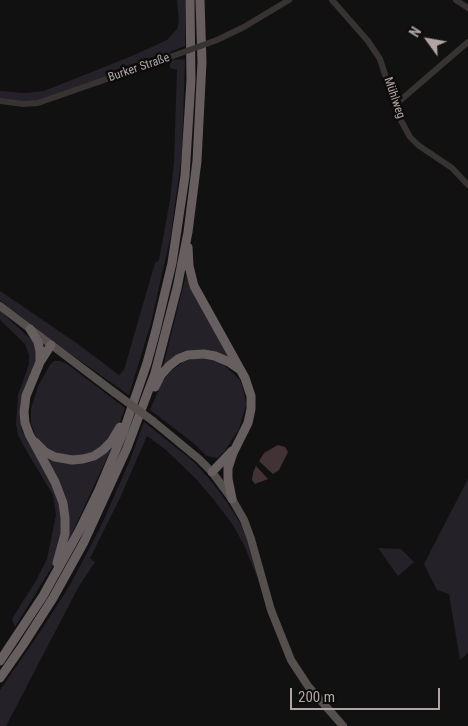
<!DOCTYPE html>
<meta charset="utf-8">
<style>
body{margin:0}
#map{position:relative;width:468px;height:726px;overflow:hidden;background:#121111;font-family:"Roboto Condensed",sans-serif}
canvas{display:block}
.north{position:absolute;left:403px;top:15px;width:50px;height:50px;-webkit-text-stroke:4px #0d0c0c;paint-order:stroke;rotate:302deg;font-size:14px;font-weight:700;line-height:20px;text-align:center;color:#b1a4a3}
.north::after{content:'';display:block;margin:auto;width:18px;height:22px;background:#b1a4a3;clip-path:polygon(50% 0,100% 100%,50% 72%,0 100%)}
.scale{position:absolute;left:290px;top:688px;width:150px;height:22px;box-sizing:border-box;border:2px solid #b1a4a3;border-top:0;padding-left:6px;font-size:15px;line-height:18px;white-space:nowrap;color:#b1a4a3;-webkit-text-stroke:4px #0d0c0c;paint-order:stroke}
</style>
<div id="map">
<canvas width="468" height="726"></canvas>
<div class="north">N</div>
<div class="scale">200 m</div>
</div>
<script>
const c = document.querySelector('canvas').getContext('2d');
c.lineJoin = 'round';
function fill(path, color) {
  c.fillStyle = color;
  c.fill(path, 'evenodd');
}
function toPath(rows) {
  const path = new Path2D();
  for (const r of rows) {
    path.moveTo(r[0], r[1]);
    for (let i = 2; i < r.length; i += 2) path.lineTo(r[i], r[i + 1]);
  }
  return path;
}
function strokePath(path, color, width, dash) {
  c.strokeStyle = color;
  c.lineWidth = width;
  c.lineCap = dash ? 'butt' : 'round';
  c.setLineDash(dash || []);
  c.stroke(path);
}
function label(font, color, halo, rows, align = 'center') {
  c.font = font + ' "Roboto Condensed",sans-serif';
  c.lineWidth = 5;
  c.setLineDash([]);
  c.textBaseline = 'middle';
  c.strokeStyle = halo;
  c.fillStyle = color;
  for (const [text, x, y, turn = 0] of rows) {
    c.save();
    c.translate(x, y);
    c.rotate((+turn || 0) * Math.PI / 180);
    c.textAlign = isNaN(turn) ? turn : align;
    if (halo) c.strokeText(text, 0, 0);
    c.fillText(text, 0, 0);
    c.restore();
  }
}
const green = toPath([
 [177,0,185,0,185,46,170,52,169,56,39,103,0,101,0,91,24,93,44,91,132,56,167,40,177,29,179,22],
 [185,59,182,153,171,234,151,323,129,395,62,348,10,308,0,300,0,291,78,344,119,375,124,370,155,263,159,260,170,200,174,163,177,70,170,68,170,60],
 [188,252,189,276,237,363,203,350,163,367,187,271,185,270],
 [0,311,35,343,38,356,20,404,20,423,22,431,51,482,59,501,63,532,55,562,15,627,12,619,37,579,47,559,56,515,53,495,30,457,18,435,16,424,18,395,29,364,29,355,25,344,0,320],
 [195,358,216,360,224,365,240,380,244,392,246,405,239,429,224,452,217,458,207,456,192,442,150,410,162,382,171,371,183,362],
 [54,361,60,361,67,364,125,408,118,427,105,445,81,458,49,452,38,441,31,424,31,409,38,386,50,365],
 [144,422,194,462,211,481,227,502,241,525,249,544,256,566,257,577,245,547,233,525,214,500,196,479,165,449,147,436,120,498,90,558,95,562,79,586,6,726,0,726,0,690,38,635,70,585,101,526,130,460],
 [109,448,111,449,68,542,68,525,40,449,63,462],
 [468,479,468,653,460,660,449,594,437,590,424,564],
 [378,548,401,549,414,562,398,576]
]);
const water = toPath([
 [278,445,285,447,288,452,279,470,273,474,259,461,264,453],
 [256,466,268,479,255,484,252,480,253,473]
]);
const minor = toPath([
 [332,0,368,41,380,59,398,115,410,137,418,145,452,168,468,185],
 [456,0,468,8],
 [217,40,244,27,289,0],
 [0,101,23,104,38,103,170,57],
 [396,104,468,42]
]);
const major = toPath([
 [0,306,115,393],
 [153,421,199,459,212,472,232,499,244,520,251,539,271,610,291,660,308,686,343,726]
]);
const highway = toPath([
 [188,247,189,266,194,286,245,378,251,396,251,409,248,423,233,453,228,468,228,479,232,499],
 [30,329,38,342,40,351,40,362],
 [51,345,40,362,26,396,24,412,25,423,29,434,55,482,63,503,65,518,65,534,57,563],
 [155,387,161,375,169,366,178,359,188,355,204,354,215,356,229,362,239,369],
 [35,442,45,452,55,457,72,460,83,459,94,456,103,450,111,442,120,427],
 [212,472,232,451],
 [0,661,43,596,79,531,99,490,123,433,147,363,156,330,172,263,185,176,191,80,190,0],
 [0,678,23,645,53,598,84,542,127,448,155,373,177,288,188,232,197,161,202,62,200,0]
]);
const minorBridge = toPath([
 [170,57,217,40]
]);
const majorBridge = toPath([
 [115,393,153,421]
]);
const streetNames = [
 ["Burker Straße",139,68,-19],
 ["Mühlweg",394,98,71]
];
fill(green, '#252129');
fill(water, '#423236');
strokePath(minor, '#373332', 6);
strokePath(major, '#554f4e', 8);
strokePath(highway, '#675f5f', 9);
strokePath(minorBridge, '#373332', 6);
strokePath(majorBridge, '#554f4e', 8);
label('12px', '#b1a4a3', '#0d0c0c', streetNames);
</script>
